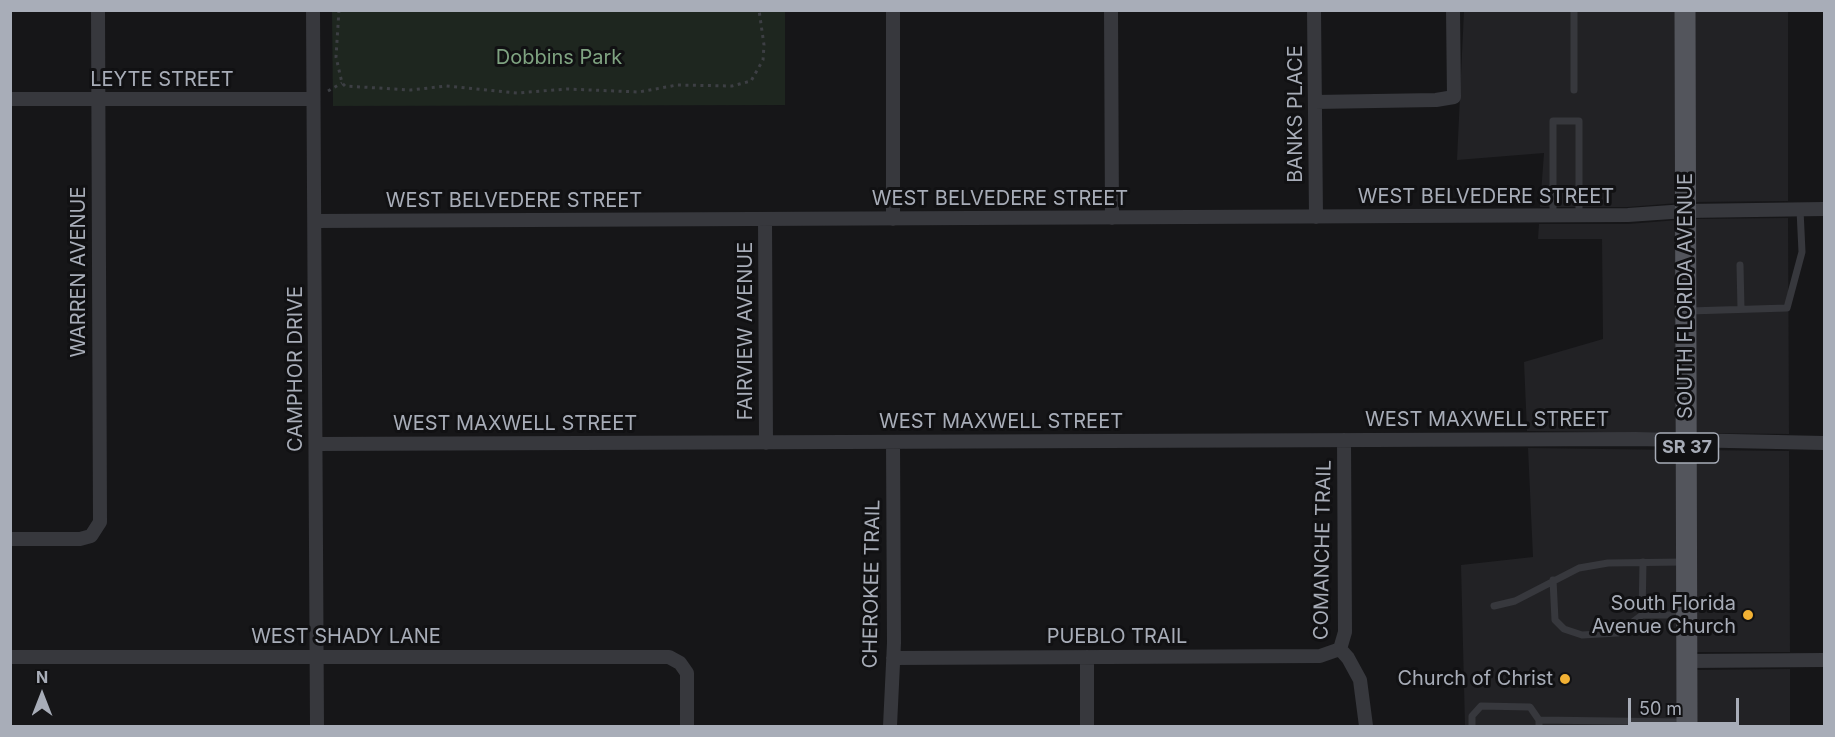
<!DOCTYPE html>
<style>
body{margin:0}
#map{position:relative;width:1835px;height:737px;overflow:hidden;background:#161618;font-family:Inter,sans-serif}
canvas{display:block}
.frame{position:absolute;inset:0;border:12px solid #a8adb8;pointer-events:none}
.north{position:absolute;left:12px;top:665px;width:60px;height:60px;-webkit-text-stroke:4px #111113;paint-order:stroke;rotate:0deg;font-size:16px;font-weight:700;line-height:24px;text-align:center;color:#a8adb8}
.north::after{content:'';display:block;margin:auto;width:21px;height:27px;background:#a8adb8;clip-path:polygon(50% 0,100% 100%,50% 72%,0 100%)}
.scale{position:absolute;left:1628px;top:698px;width:111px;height:27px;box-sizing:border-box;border:3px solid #a8adb8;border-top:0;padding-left:8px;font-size:18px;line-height:21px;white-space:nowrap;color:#a8adb8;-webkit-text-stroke:4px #111113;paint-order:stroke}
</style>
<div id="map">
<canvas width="1835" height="737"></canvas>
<div class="frame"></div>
<div class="north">N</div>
<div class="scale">50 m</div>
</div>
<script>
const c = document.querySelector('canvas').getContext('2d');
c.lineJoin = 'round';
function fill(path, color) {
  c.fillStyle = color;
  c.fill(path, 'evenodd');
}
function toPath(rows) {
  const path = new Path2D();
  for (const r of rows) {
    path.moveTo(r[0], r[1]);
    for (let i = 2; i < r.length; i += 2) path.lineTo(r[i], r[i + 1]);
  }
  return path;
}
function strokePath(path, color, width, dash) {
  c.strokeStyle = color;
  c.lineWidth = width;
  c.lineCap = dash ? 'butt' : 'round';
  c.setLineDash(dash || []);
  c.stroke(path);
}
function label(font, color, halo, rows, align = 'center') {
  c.font = font + ' Inter,sans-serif';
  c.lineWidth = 6;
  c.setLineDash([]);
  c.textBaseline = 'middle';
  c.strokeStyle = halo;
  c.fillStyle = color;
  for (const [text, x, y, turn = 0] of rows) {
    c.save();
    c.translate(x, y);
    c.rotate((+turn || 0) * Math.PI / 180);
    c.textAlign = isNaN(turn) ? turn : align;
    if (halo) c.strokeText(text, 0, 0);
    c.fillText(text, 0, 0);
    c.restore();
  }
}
const built = toPath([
 [1464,11,1677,11,1678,203,1628,207,1540,207,1544,153,1457,160],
 [1693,11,1788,11,1788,201,1693,202],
 [1788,218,1789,434,1694,433,1694,219],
 [1678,220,1679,433,1527,431,1524,362,1603,339,1602,239,1538,239,1539,224,1628,224],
 [1528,448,1679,450,1679,726,1465,726,1461,565,1533,557],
 [1694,450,1789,451,1790,652,1694,652],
 [1790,669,1790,726,1695,726,1694,670]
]);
const green = toPath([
 [332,11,785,11,785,105,333,106]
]);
const path = toPath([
 [339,10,336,57,342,83,345,86,411,90,446,86,517,93,567,89,639,92,677,85,732,86,751,81,763,60,764,45,759,10],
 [328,91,342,83]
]);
const lane = toPath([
 [1574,90,1574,10],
 [1553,216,1553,121,1579,121,1579,215],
 [1740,265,1741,309],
 [1689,311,1787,308,1802,252,1800,210],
 [1553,580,1555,620,1564,629,1582,635,1618,633,1642,615,1685,615],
 [1494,606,1515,601,1579,568,1608,563,1684,562],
 [1642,615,1643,562],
 [1539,720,1685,722],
 [1472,726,1472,716,1481,706,1530,707,1539,720,1539,726]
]);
const street = toPath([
 [313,10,317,726],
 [893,10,893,219],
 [1111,10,1112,218],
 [1314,10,1316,217],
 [10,99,313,99],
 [1315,102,1436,100,1454,97,1453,10],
 [765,219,766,443],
 [315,221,1628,215,1686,211,1824,209],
 [316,444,1636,439,1824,443],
 [10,539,80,539,91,536,100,522,98,10],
 [1340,649,1345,632,1344,440],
 [1340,649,1348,658,1360,680,1366,726],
 [10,657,669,657,680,663,687,673,687,726],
 [1087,657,1087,726],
 [893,658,1320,656,1340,649],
 [1687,661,1824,660],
 [890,726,894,643,893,443]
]);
const primary = toPath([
 [1685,10,1687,726]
]);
const markers = [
 [1748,615,6,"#f2b134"],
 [1565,679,6,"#f2b134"]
];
const shields = [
 [1687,448,63]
];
const shieldNames = [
 ["SR 37",1687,448]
];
const parkNames = [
 ["Dobbins Park",559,58]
];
const streetNames = [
 ["LEYTE STREET",162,80],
 ["BANKS PLACE",1296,114,-90],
 ["WEST BELVEDERE STREET",1486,197],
 ["WEST BELVEDERE STREET",1000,199],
 ["WEST BELVEDERE STREET",514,201],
 ["WARREN AVENUE",79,272,-90],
 ["SOUTH FLORIDA AVENUE",1686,296,-90],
 ["FAIRVIEW AVENUE",746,331,-90],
 ["CAMPHOR DRIVE",296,369,-90],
 ["WEST MAXWELL STREET",1487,420],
 ["WEST MAXWELL STREET",1001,422],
 ["WEST MAXWELL STREET",515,424],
 ["COMANCHE TRAIL",1323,550,-89],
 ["CHEROKEE TRAIL",872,584,-89],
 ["WEST SHADY LANE",346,637],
 ["PUEBLO TRAIL",1117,637]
];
const poiNames = [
 ["South Florida",1736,604],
 ["Avenue Church",1736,627],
 ["Church of Christ",1553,679]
];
fill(built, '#222225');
fill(green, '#1e261f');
strokePath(path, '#3d3f44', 3, [3, 4.5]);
strokePath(lane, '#37383d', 7);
strokePath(street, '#37383d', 14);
strokePath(primary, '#53555c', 21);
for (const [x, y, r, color] of markers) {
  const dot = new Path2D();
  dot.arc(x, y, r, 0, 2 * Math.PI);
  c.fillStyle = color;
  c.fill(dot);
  strokePath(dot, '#111113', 2);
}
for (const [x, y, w] of shields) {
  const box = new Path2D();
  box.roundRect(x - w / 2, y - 15, w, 30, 4.5);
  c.fillStyle = '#111113';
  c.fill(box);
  strokePath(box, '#a8adb8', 1.5);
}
label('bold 18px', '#a8adb8', null, shieldNames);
label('20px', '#7fa381', '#111113', parkNames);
label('20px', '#a8adb8', '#111113', streetNames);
label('20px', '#a8adb8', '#111113', poiNames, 'right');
</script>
